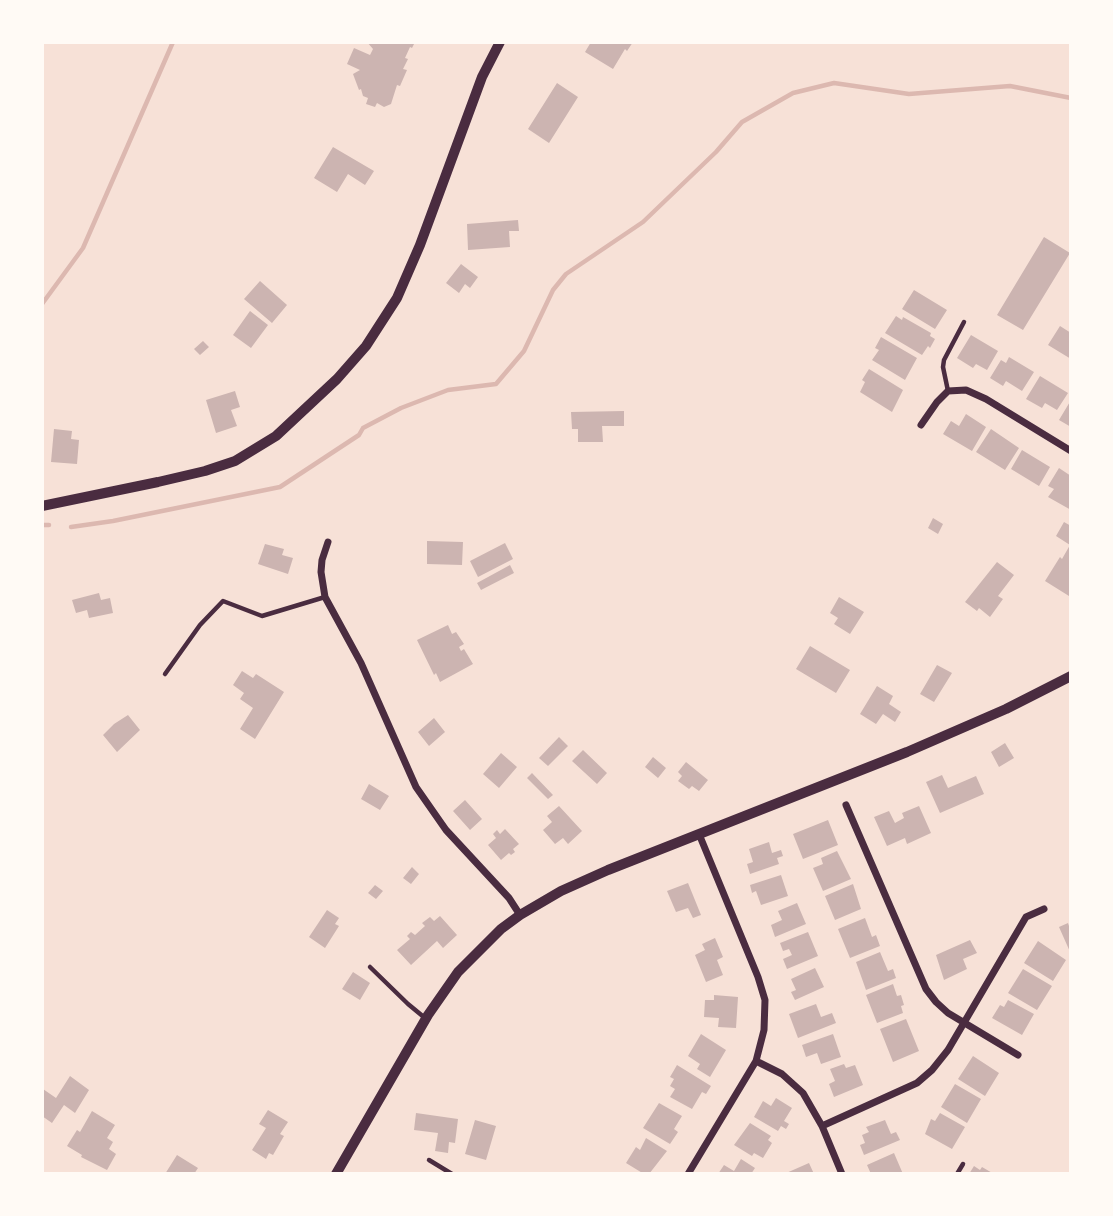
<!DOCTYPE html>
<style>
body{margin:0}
#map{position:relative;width:1113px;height:1216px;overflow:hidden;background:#f7e1d7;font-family:Signika,sans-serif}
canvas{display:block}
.frame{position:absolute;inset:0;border:44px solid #fffaf5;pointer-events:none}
</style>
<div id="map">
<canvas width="1113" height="1216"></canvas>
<div class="frame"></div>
</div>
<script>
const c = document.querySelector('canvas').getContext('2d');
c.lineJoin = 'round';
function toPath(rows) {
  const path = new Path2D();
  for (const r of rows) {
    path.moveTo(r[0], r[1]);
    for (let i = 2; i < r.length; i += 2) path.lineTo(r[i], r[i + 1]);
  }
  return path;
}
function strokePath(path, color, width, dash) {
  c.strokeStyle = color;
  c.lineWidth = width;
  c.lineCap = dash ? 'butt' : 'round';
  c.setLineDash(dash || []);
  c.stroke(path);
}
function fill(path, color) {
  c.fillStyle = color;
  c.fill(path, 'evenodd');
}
const stream = toPath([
 [42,304,83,248,173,42],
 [42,525,49,525],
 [71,527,113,521,280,487,359,435,363,428,401,408,448,390,496,384,524,351,553,290,566,274,643,222,716,152,742,122,793,93,834,83,909,94,1010,86,1071,98]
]);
const building = toPath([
 [367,42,415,42,412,48,410,47,405,58,408,59,403,69,407,70,400,86,397,85,391,104,384,107,377,103,375,107,366,104,368,98,363,96,361,89,359,90,353,74,360,70,347,64,354,48,370,55,373,49],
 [591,42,633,42,627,51,625,49,613,69,585,52],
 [557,83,578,97,549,143,528,129],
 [333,147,374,171,365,185,348,174,337,192,314,178],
 [518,220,519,231,509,231,510,247,468,250,467,224],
 [1044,237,1070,253,1023,330,997,315],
 [461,264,478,277,470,288,465,284,459,293,446,283],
 [260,281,287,305,272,323,244,299],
 [914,290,947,310,935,329,902,309],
 [250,311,268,325,251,348,233,335],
 [896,316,902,320,903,317,931,333,930,336,935,339,930,348,928,346,922,355,885,333],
 [1060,326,1071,333,1071,359,1048,345],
 [971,335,998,351,987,370,976,364,973,368,957,358],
 [881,337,917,358,905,380,872,360,879,350,875,348],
 [203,341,209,347,200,355,194,349],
 [1009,357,1034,372,1022,391,1006,381,1003,386,990,378,1001,360,1006,363],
 [869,369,903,390,892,412,860,392,865,382,862,380],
 [1040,376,1068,393,1057,410,1045,403,1042,408,1026,399],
 [235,391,240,407,231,410,237,426,216,433,206,400],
 [1071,400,1071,427,1059,420],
 [624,411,624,426,602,426,603,442,578,442,578,429,572,429,571,412],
 [966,414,986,427,972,451,943,434,951,421,959,426],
 [54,429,72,431,71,439,79,440,77,464,51,462],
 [991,429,1019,448,1005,470,976,452],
 [1022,450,1050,467,1039,486,1011,469],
 [1059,468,1071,476,1071,510,1048,497,1054,489,1048,486],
 [933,518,943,524,938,534,928,528],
 [1064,522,1071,526,1069,596,1045,581,1060,557,1062,559,1070,545,1056,536],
 [427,541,463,542,462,565,427,564],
 [505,543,513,559,478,577,470,561],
 [265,544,284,549,282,555,293,558,288,574,258,564],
 [997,562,1014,575,998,596,1003,599,990,617,979,608,977,611,965,602],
 [510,565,514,573,481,590,477,583],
 [99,593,101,600,110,598,113,613,89,618,87,610,76,613,72,600],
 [839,597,864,612,850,634,834,624,838,618,830,613],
 [448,625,452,634,456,632,464,644,459,647,461,651,464,649,473,664,440,682,436,673,434,675,417,640],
 [810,646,850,670,836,693,796,669],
 [937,665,952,673,934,702,920,694],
 [242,671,253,678,256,674,284,692,255,739,240,729,253,708,240,699,244,693,233,685],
 [877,686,893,696,889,704,901,712,895,722,883,714,876,724,860,714],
 [128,715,140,730,117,752,103,735,114,724],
 [434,718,445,732,429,746,418,732],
 [559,737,568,746,548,766,539,758],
 [1005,743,1014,758,999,767,991,752],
 [583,750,607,773,597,784,572,761],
 [501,753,517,767,499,788,483,774],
 [653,757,666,768,658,778,645,767],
 [686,762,708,780,699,791,692,786,689,789,678,781,682,776,678,772],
 [532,773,553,795,548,799,527,778],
 [942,775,948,788,976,776,984,794,940,813,926,782],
 [369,784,389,796,380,810,361,799],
 [465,800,482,819,470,830,453,811],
 [559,806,582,831,568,844,563,838,555,844,543,830,552,822,547,816],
 [919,806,931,833,907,844,905,838,887,846,874,817,889,811,895,823,904,818,902,813],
 [828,820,838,845,803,859,793,834],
 [505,829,519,844,513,849,515,852,511,855,509,853,501,860,488,845,496,838,493,834,497,830,500,834],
 [769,842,772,853,781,850,783,856,777,858,779,864,750,874,747,864,753,862,749,849],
 [837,851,851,879,823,891,813,868,823,864,821,858],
 [412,867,419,874,411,884,403,878],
 [781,875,788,896,761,905,756,891,752,893,750,885],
 [688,883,701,915,693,918,688,908,676,912,667,891],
 [853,884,861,909,835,920,825,896],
 [375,885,383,891,376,899,368,893],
 [797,903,806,924,775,937,771,925,782,920,778,911],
 [327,910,339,918,335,924,339,926,325,948,309,937],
 [440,916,457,935,443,948,437,941,411,965,397,950,410,939,407,936,411,932,415,935,425,926,422,923,430,917,434,921],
 [865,918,872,937,876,935,880,946,850,958,838,929],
 [1068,923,1069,926,1071,925,1071,954,1059,927],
 [808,932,818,956,787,969,783,959,792,955,789,949,783,951,780,943],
 [715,938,723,957,717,960,723,975,706,982,695,955,705,950,702,944],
 [970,940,977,953,963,959,967,969,944,980,936,955],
 [1038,941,1066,960,1053,981,1024,963],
 [880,952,888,971,893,969,896,978,866,990,856,962],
 [815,968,824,987,795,1000,791,992,796,990,791,979],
 [1023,969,1052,986,1037,1010,1008,993],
 [353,972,370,983,360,1000,342,989],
 [893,984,897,996,901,995,904,1005,901,1006,903,1013,877,1023,866,995],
 [714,995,738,997,736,1028,718,1027,719,1018,704,1017,705,1000,714,1000],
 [1008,1000,1034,1014,1022,1035,992,1018,1000,1005,1004,1007],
 [816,1004,821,1017,832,1013,836,1023,798,1038,789,1014],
 [906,1019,919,1051,893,1062,880,1029],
 [701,1034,726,1050,710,1077,697,1069,700,1064,688,1056],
 [833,1034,841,1057,821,1064,817,1053,806,1057,802,1045],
 [973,1056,999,1073,985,1096,958,1079],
 [844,1064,846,1068,855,1065,863,1085,834,1097,829,1084,835,1081,830,1069],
 [677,1065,711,1086,706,1094,702,1092,692,1109,670,1097,675,1089,670,1086,674,1079,670,1077],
 [70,1076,89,1090,75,1113,64,1105,52,1123,42,1116,42,1091,43,1089,56,1098],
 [955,1084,981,1099,967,1123,941,1107],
 [776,1098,792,1108,784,1121,789,1124,786,1129,781,1126,778,1131,754,1117,763,1101,771,1106],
 [659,1103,682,1116,674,1129,678,1132,670,1144,643,1128],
 [268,1110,288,1122,280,1134,284,1136,273,1155,269,1153,266,1159,252,1150,266,1128,259,1124],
 [92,1111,115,1125,107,1138,113,1142,109,1149,116,1154,107,1170,81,1157,82,1155,67,1146,77,1130,80,1132],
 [416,1113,458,1119,455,1143,449,1142,448,1153,435,1151,438,1133,414,1130],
 [940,1113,965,1127,952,1149,925,1134,931,1119,935,1121],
 [475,1120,496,1126,486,1160,465,1154],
 [885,1120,891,1134,896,1132,900,1140,864,1155,860,1145,865,1143,862,1135,869,1132,866,1127],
 [750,1123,771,1136,768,1140,772,1143,763,1158,754,1153,752,1156,734,1145],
 [646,1138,667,1151,649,1174,644,1174,626,1163,636,1147,640,1150],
 [894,1153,903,1174,871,1174,867,1165],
 [177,1155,198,1168,194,1174,165,1174],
 [741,1159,755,1168,751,1174,718,1174,724,1165,734,1171],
 [809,1163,814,1174,784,1174],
 [974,1166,980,1170,982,1167,994,1174,969,1174]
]);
const service = toPath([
 [948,391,943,367,944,360,964,322],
 [165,674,200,625,223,601,262,616,325,597],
 [370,967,408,1004,425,1018],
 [429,1160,452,1174],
 [957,1174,963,1164]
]);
const minor = toPath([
 [921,425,937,402,948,391,966,390,986,399,1071,451],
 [328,542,322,560,321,572,325,597,361,663,416,787,446,830,509,898,520,915],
 [846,805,926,989,936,1002,948,1013,1018,1055],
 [756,1061,782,1074,803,1093,822,1126,842,1174],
 [822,1126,917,1083,932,1070,948,1050,1026,917,1044,909],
 [688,1174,756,1061,764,1030,765,1000,758,977,699,834]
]);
const tertiary = toPath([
 [42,506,158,482,205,471,235,461,276,436,337,379,366,346,397,298,420,245,482,77,500,42],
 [336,1174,428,1015,458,972,501,929,520,915,561,891,608,870,907,752,1006,709,1071,676]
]);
strokePath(stream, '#dcb8b0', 4.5);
fill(building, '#ccb4b1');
strokePath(service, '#4a2c40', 4.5);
strokePath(minor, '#4a2c40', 7);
strokePath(tertiary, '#4a2c40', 10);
</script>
